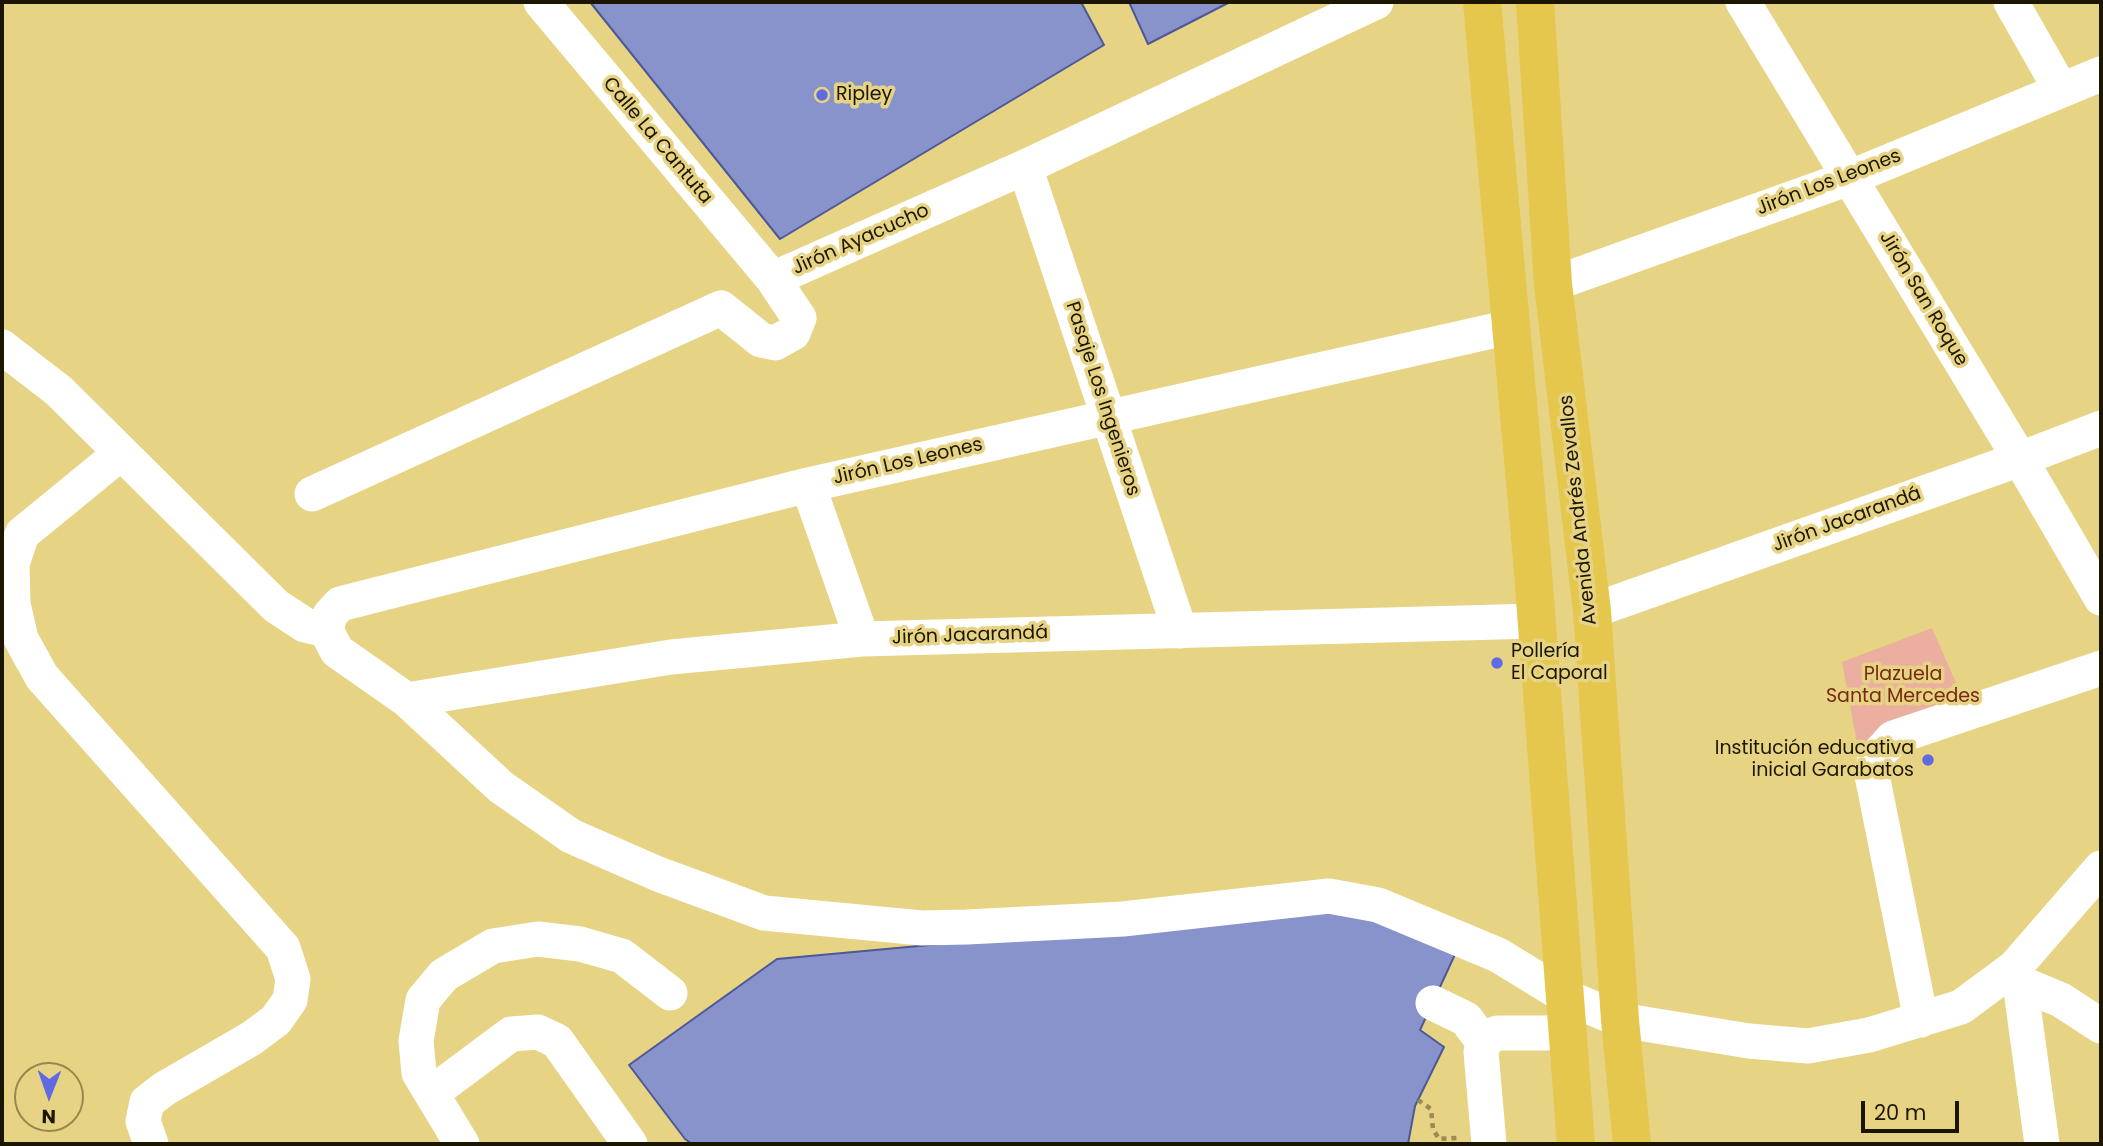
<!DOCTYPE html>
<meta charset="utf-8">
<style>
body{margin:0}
#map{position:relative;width:2103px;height:1146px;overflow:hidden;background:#e7d384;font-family:Poppins,sans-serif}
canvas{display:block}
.frame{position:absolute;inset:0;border:4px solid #1c1600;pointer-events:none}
.north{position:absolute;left:14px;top:1062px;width:70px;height:70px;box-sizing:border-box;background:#e7d384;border:2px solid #96874f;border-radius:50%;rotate:181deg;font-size:19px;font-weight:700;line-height:28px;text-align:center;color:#1c1600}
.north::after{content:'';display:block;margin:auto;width:24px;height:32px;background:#606ae2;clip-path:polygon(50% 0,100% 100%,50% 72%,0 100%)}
.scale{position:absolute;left:1861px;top:1101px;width:98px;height:32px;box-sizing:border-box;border:4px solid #1c1600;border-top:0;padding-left:9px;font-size:21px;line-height:24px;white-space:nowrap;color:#1c1600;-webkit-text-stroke:5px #e7d384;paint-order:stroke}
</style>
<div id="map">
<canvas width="2103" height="1146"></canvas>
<div class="frame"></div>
<div class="north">N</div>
<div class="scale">20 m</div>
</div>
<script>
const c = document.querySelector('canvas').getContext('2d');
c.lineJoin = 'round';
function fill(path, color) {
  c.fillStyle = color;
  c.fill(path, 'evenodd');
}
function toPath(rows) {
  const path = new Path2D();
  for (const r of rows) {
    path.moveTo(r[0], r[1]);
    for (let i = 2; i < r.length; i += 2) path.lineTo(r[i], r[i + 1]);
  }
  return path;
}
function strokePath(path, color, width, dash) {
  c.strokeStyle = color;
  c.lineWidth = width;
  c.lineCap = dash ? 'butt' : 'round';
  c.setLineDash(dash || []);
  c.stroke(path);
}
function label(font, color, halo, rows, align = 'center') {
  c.font = font + ' Poppins,sans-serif';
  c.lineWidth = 7;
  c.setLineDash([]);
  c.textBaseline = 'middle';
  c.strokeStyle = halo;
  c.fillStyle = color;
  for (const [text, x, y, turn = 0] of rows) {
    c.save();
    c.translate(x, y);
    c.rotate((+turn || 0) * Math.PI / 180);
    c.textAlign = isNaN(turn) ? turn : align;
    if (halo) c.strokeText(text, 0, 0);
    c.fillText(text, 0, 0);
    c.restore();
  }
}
const green = toPath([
 [1932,628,1967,708,1858,749,1842,662]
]);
const building = toPath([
 [590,2,1081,2,1104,45,780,239,590,2],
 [1129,2,1230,2,1148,44,1129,2],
 [1366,905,1458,948,1420,1030,1444,1047,1415,1106,1408,1144,692,1144,685,1139,629,1065,777,959,1366,905]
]);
const path = toPath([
 [1418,1100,1431,1109,1433,1129,1439,1139,1457,1138]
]);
const minor = toPath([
 [541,2,773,279],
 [1743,2,2020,459,2101,598],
 [2011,2,2061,90],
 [1025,167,1180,631],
 [1553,284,1849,178,2101,74],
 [2,347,59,391,276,606,305,625,326,630,337,651,407,700,501,787,571,836,658,874,764,913,922,928,967,927,1123,919,1329,896,1378,905,1498,955,1565,996,1620,1020,1749,1041,1808,1046,1869,1035,1961,1007,2015,967,2101,868],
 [121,453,22,534,12,564,13,604,21,639,42,677,283,948,293,979,290,1000,276,1020,252,1038,164,1089,147,1102,143,1121,151,1144],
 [808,485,862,639],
 [312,494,721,308,761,340,775,343,793,333,799,318,773,279,1025,167,1376,2],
 [1592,611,2020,459,2101,428],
 [326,630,330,615,340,604,808,485,1510,327],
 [407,700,671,657,862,639,1536,621],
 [2015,967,2020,983,2042,1144],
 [2020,983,2061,1000,2101,1026],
 [1433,1003,1466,1019,1484,1043],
 [1921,1020,1872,775,1875,758,1893,738,2101,668],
 [432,1093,511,1034,538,1032,557,1041,630,1144],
 [462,1144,419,1073,416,1041,423,1000,444,975,493,946,538,939,580,944,622,956,670,993],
 [1489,1144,1481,1052,1484,1043,1490,1036,1498,1033,1568,1033]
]);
const highway = toPath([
 [1482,2,1532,559,1576,1144],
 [1535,2,1553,284,1592,611,1620,1020,1632,1144]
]);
const markers = [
 [822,95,7,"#606ae2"],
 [1497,663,7,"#606ae2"],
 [1928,760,7,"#606ae2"]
];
const poiNames = [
 ["Ripley",836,95],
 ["Pollería",1511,652],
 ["El Caporal",1511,674],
 ["Institución educativa",1914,749,"right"],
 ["inicial Garabatos",1914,771,"right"]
];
const streetNames = [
 ["Calle La Cantuta",657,141,50],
 ["Jirón Los Leones",1829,183,-21],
 ["Jirón Ayacucho",861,240,-24],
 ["Jirón San Roque",1923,299,59],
 ["Pasaje Los Ingenieros",1102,399,72],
 ["Jirón Los Leones",908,462,-13],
 ["Avenida Andrés Zevallos",1579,510,-96],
 ["Jirón Jacarandá",1847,520,-20],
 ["Jirón Jacarandá",970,636,-2]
];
const parkNames = [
 ["Plazuela",1903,675],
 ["Santa Mercedes",1903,697]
];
fill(green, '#ebaf9f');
fill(building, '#8893cc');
strokePath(building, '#4e5896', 2);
strokePath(path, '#9a8b52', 4.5, [5, 5]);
strokePath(minor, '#fff', 35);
strokePath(highway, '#e4c74c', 38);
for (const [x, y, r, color] of markers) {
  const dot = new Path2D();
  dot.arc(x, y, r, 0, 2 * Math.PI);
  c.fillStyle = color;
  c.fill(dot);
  strokePath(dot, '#e7d384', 2.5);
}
label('19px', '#1c1600', '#e7d384', poiNames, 'left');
label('19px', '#1c1600', '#e7d384', streetNames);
label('19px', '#782913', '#e7d384', parkNames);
</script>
